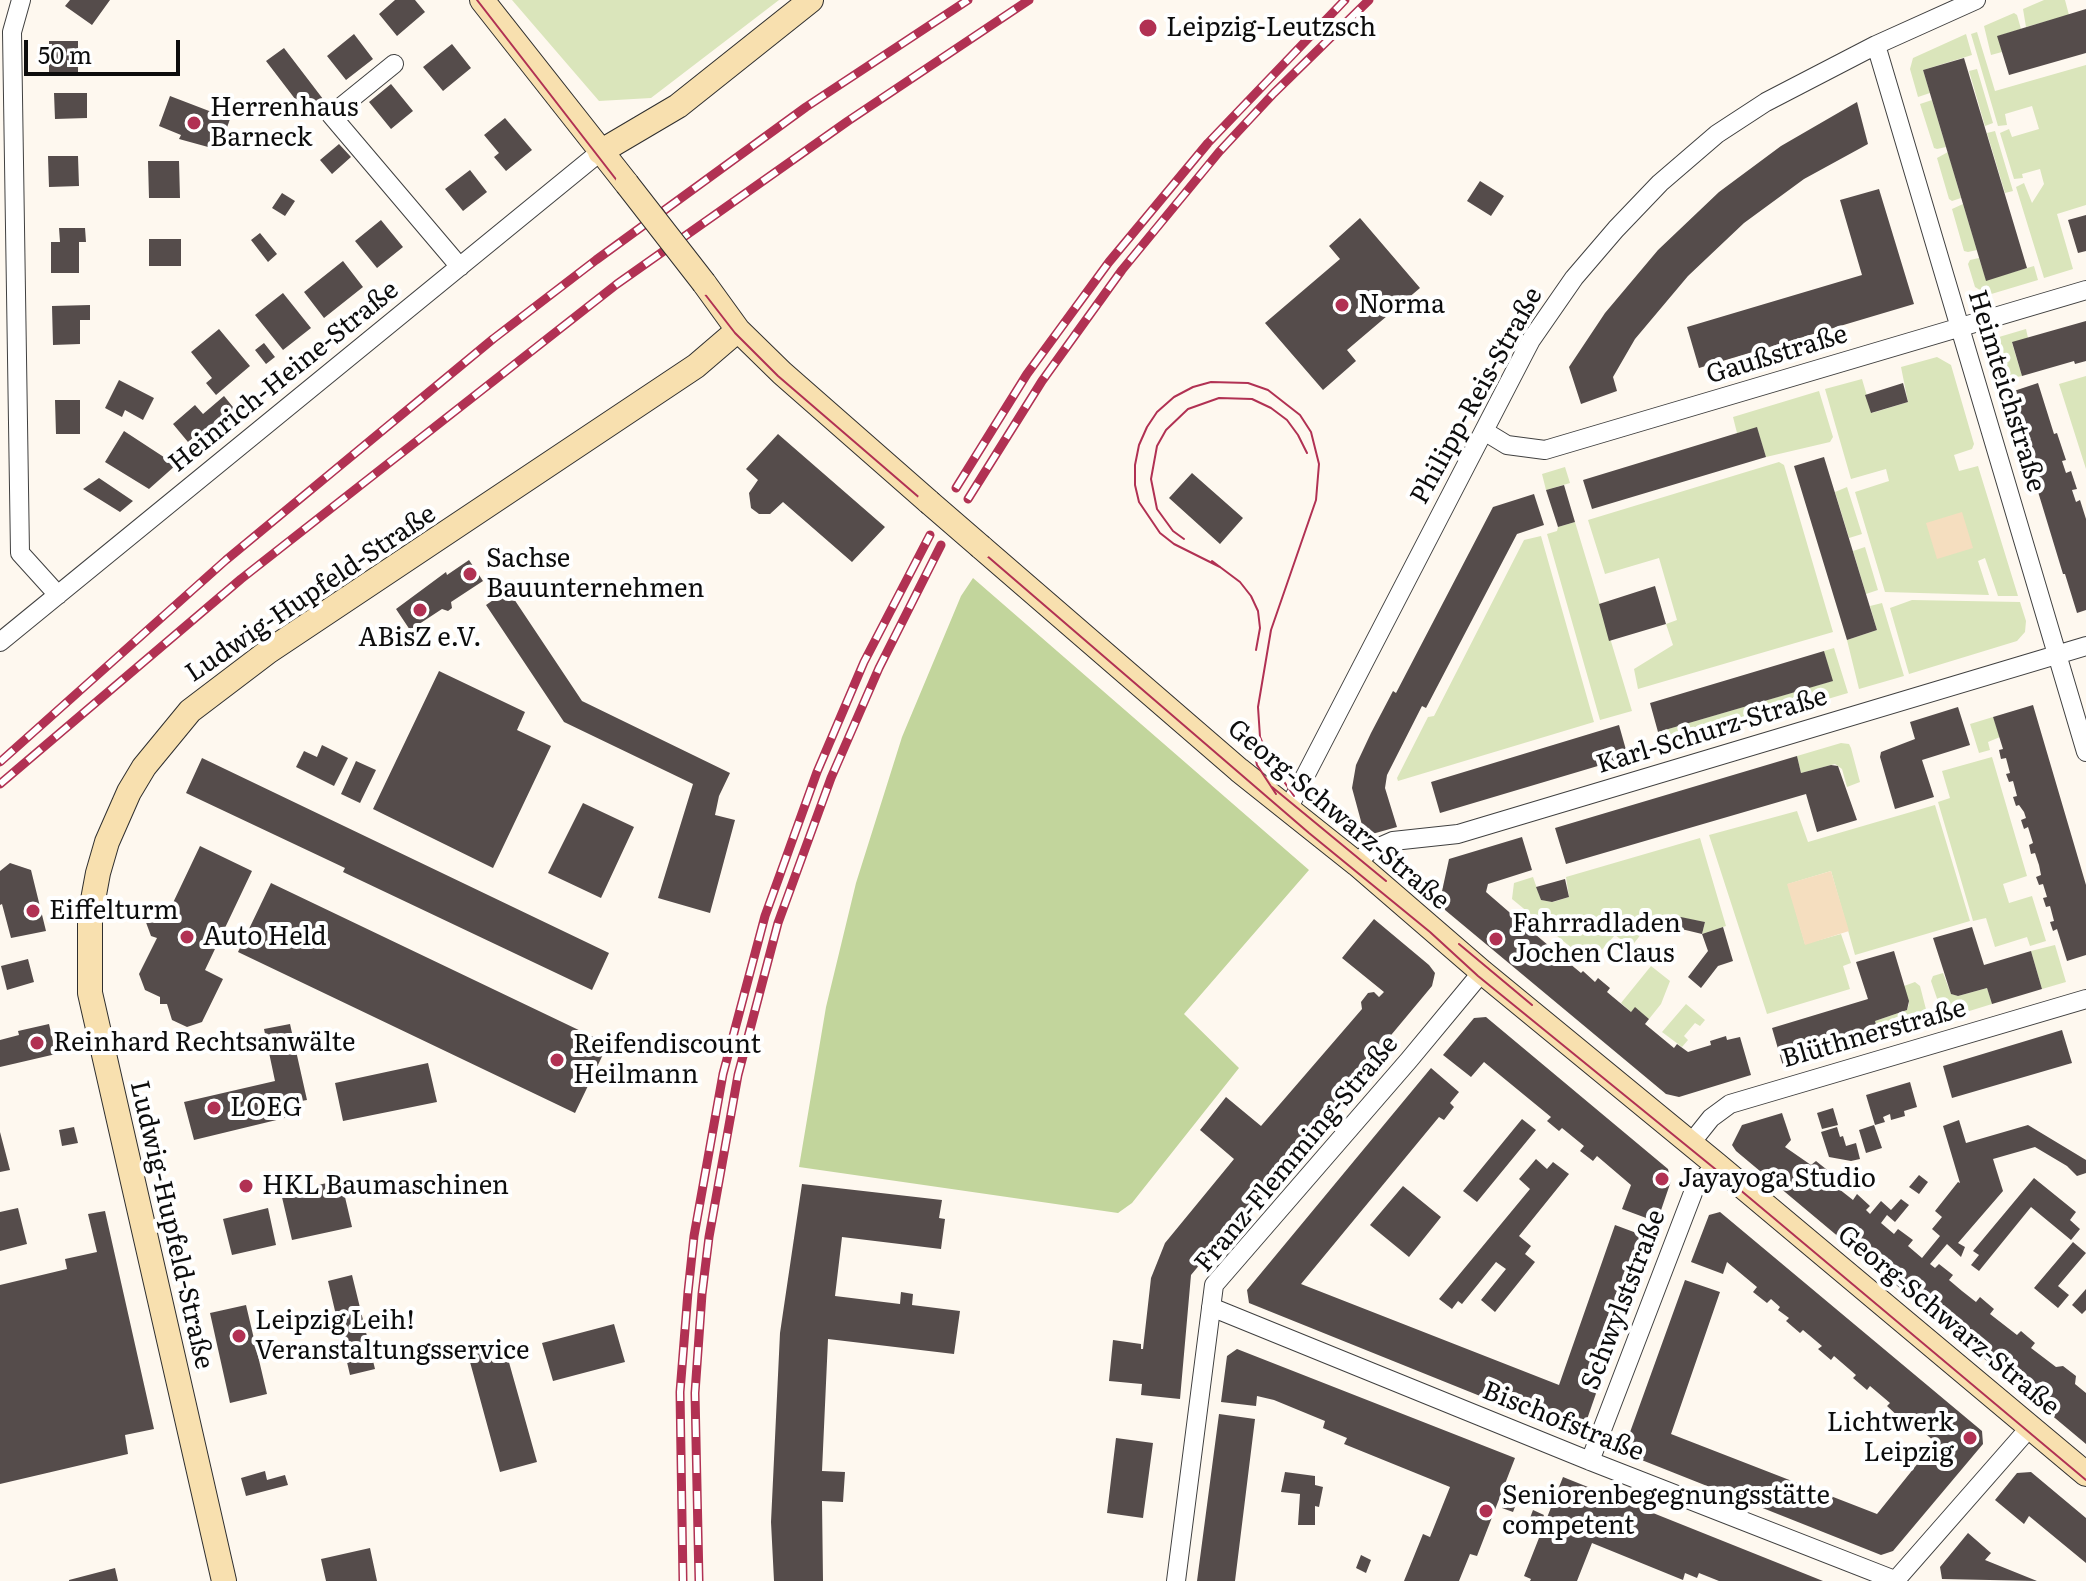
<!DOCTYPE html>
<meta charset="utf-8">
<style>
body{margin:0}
#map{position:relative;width:2086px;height:1581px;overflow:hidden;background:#fef8ef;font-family:Literata,serif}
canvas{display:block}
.scale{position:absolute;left:24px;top:40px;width:156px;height:36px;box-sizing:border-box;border:4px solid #0d0d0d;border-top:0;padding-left:10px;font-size:24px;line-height:28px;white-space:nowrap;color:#0d0d0d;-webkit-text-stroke:6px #fff;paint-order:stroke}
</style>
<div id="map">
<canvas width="2086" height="1581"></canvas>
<div class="scale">50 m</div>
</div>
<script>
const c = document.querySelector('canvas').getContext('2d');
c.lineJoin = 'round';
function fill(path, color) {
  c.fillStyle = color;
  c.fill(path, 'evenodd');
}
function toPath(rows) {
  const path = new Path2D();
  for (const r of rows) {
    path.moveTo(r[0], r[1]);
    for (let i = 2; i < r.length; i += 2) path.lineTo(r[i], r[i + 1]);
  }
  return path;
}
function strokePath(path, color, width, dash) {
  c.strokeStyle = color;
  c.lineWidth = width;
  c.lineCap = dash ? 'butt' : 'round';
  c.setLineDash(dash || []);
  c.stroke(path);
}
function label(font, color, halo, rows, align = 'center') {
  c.font = font + ' Literata,serif';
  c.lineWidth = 8;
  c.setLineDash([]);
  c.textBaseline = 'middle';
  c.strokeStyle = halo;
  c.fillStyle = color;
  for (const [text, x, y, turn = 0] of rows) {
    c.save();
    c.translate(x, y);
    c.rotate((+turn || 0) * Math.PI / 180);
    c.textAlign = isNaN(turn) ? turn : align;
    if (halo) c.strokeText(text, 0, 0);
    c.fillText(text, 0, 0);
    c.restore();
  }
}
const green = toPath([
 [512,0,779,0,651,98,599,101],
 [2044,0,2065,0,2069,15,2026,27,2023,9],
 [2014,13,2017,15,2021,29,1998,36,2002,52,1991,55,1984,26],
 [1977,32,1995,91,2086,65,2086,205,2057,214,2073,269,2044,278,2016,187,2024,183,2032,203,2044,184,2040,169,2022,174,2023,178,2014,179,2000,133,2009,129,2012,137,2039,129,2032,106,2005,114,2007,125,1998,126,1971,34],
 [1966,34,1972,55,1923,70,1930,93,1918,97,1910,69,1913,58],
 [1977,69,1993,123,1985,126,1969,71],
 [1932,100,1946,147,1937,149,1934,148,1920,104],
 [1995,131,2013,191,2005,193,1987,133],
 [1948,152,1961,198,1952,201,1949,199,1937,158],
 [1963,204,1977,250,1968,252,1964,251,1952,209],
 [1979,258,1986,280,2034,266,2038,280,1988,295,1975,287,1968,264,1970,260],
 [2026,329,2028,338,2012,343,2022,376,2002,380,1993,349,1999,337],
 [1937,357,1951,365,1974,444,1972,449,1954,455,1959,471,1978,466,2018,596,1998,596,1985,558,1978,561,1989,595,1885,592,1855,492,1889,481,1886,469,1851,479,1825,389,1862,379,1872,413,1908,402,1901,367],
 [2086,376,2086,469,2059,384],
 [1819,391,1833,437,1830,442,1766,457,1757,428,1737,433,1733,417],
 [1779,462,1784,465,1833,632,1638,689,1634,669,1673,645,1666,624,1677,620,1659,558,1605,574,1588,520],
 [1565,467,1570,483,1546,490,1542,474],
 [1847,487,1862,534,1849,538,1835,492],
 [1575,522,1632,711,1600,720,1547,534,1557,531,1558,527],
 [1541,536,1594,722,1398,781,1397,778,1428,717,1434,716,1524,540],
 [1865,547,1878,590,1866,594,1853,551],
 [1912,600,2020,602,2026,621,2025,632,2017,641,1909,674,1890,608],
 [1882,603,1904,676,1859,689,1847,640,1877,630,1870,606],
 [1834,648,1848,693,1662,748,1658,732,1832,681,1824,651],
 [1993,717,2000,737,1988,742,1990,750,1979,753,1970,724],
 [1841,743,1849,744,1851,748,1860,782,1847,787,1842,769,1835,764,1801,773,1797,756],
 [1992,757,2027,876,2003,884,2009,903,2032,896,2046,941,2030,946,2027,937,1995,947,1986,918,1973,921,1938,802,1950,798,1942,771],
 [1935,805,1970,921,1855,955,1831,871,1788,884,1805,944,1841,934,1851,963,1843,966,1850,989,1767,1014,1709,835,1797,811,1808,842],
 [1700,838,1726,926,1702,934,1705,922,1671,916,1669,926,1645,921,1642,933,1631,947,1615,935,1590,963,1512,899,1514,883,1533,877,1541,900,1553,902,1569,897,1566,877],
 [2055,945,2066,982,2042,989,2031,951],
 [1651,966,1670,981,1661,1004,1649,1019,1635,1008,1631,1012,1621,1003],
 [1943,973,1951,994,1958,996,1987,988,1992,1004,1950,1017,1943,1016,1931,981,1933,976],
 [1915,982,1920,986,1929,1021,1880,1037,1875,1021,1907,1010,1909,1004,1904,986],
 [1686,1004,1705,1020,1700,1026,1695,1023,1684,1036,1688,1040,1682,1047,1662,1032]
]);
const forest = toPath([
 [973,578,1309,870,1184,1014,1239,1068,1132,1203,1118,1213,799,1167,826,1007,856,883,902,737,961,596]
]);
const sand = toPath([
 [1962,512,1973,548,1937,559,1926,523],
 [1831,871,1849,931,1805,945,1787,884]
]);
const building = toPath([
 [70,0,110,0,92,25,65,6],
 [395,0,415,0,425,12,397,36,379,14],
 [2086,9,2086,53,2009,75,1997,36],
 [354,34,373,59,346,80,327,56],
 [49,41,78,41,78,74,49,74],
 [452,44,471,68,443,91,423,67],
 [284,48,323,99,305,112,266,61],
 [1964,58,2027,268,1986,281,1923,70],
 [391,84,413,111,391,129,369,102],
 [54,93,87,93,87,118,55,119],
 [170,96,230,119,219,150,179,139,181,135,159,126],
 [1857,102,1868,144,1804,179,1744,223,1688,276,1635,339,1613,377,1617,391,1581,404,1569,367,1605,313,1658,250,1719,192,1781,146],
 [505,118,532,150,506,171,494,157,499,153,484,135],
 [339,144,351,157,332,174,320,160],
 [48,156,78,156,79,186,49,187],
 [148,161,179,161,180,198,149,198],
 [470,170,487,192,463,211,445,189],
 [1480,181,1504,196,1491,216,1467,201],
 [1879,189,1914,304,1699,368,1687,327,1862,275,1840,200],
 [282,193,295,201,285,216,272,208],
 [2086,215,2086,251,2078,253,2068,220],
 [1360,218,1420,288,1347,350,1356,361,1323,390,1265,323,1340,259,1329,246],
 [381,220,403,247,377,268,355,241],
 [59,228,85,228,86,242,79,242,79,273,51,273,51,242,60,242],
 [260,233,277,254,268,262,251,240],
 [149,239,181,239,181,266,149,266],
 [343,261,363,287,324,318,304,292],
 [283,293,311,328,283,350,255,315],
 [90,305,90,320,80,320,80,344,53,345,52,306],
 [2086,321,2086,361,2075,364,2074,361,2022,376,2012,342],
 [219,329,250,366,216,395,206,383,212,378,191,352],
 [264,343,275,357,266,364,255,350],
 [119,380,154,398,143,420,125,410,122,417,105,408],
 [1903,383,1908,402,1871,413,1865,395],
 [2038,383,2054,434,2057,433,2066,460,2062,461,2066,473,2071,471,2077,489,2072,490,2076,502,2080,500,2086,519,2086,610,2077,613,2065,574,2063,574,2008,393],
 [224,396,237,412,200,442,195,436,188,442,173,424,195,405,203,414],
 [55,400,80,400,80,434,56,434],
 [1757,427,1766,457,1592,509,1583,480],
 [124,431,176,465,149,489,105,462],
 [778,434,885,527,852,562,783,502,770,514,759,514,751,508,749,493,758,480,746,469],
 [1824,457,1877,630,1847,640,1794,466],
 [1192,473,1243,518,1220,544,1169,498],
 [99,478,133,501,120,512,83,489],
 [1564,485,1575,522,1558,527,1546,490],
 [1534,494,1544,525,1517,534,1426,708,1422,706,1387,775,1385,788,1397,827,1365,836,1352,788,1356,765,1371,733,1393,691,1396,693,1493,507],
 [469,560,483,581,451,602,452,608,448,611,442,609,410,630,396,609,446,572,447,575],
 [1655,586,1666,624,1609,641,1599,604],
 [508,590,582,701,730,773,719,796,715,815,735,820,710,913,658,898,693,784,564,722,486,605],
 [1824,651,1833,681,1658,732,1650,703],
 [439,671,525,712,517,730,551,746,493,868,373,809],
 [2033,705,2086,885,2086,955,2067,961,2057,929,2053,931,2050,922,2054,921,2050,906,2046,907,2043,898,2047,897,2043,884,2039,885,2036,877,2041,875,2039,865,2035,853,2031,854,2029,845,2033,843,2028,827,2024,829,2021,820,2026,818,2024,812,2019,805,2016,806,2013,797,2017,796,2013,781,2009,782,2006,774,2010,773,2006,758,2001,759,1999,750,2003,749,1993,717],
 [1958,707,1970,745,1922,760,1934,797,1895,809,1880,757,1881,752,1915,739,1910,722],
 [1619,725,1628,757,1440,813,1431,782],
 [322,745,348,758,334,786,296,767,304,751,317,757],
 [1797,756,1801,773,1831,765,1838,766,1857,820,1817,832,1806,794,1566,864,1555,828],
 [202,758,609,953,592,990,343,872,345,868,186,793],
 [356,761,376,770,360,803,341,794],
 [583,803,634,827,601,898,548,873],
 [1522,837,1532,870,1488,884,1486,892,1516,918,1520,914,1533,925,1529,929,1555,951,1558,947,1572,960,1569,963,1581,973,1583,971,1595,982,1598,978,1610,988,1607,992,1631,1012,1635,1007,1649,1019,1645,1024,1674,1048,1677,1044,1688,1052,1711,1045,1710,1041,1726,1036,1727,1040,1740,1037,1751,1075,1679,1097,1666,1094,1439,905,1449,859],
 [200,846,252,871,205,970,223,979,202,1022,187,1027,172,1020,167,1004,160,1004,160,997,145,990,139,974,157,938,151,936,144,917,171,907],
 [10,863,31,870,46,931,11,938,2,904,0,905,0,871],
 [1565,879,1569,897,1552,902,1541,900,1536,887],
 [271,883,608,1044,575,1113,238,952],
 [1671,915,1705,922,1702,934,1669,926],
 [1374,919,1429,965,1435,973,1432,986,1191,1275,1180,1399,1141,1395,1142,1384,1109,1381,1113,1340,1141,1344,1141,1349,1143,1349,1151,1278,1165,1243,1234,1159,1200,1130,1226,1097,1261,1126,1362,1009,1361,1002,1368,993,1374,992,1379,997,1384,992,1342,958],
 [1723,927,1733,961,1718,966,1701,988,1688,977,1708,951,1702,934],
 [1972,927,1984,965,2031,951,2042,989,1992,1004,1987,988,1958,996,1951,994,1933,938],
 [1894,951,1909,1001,1907,1010,1875,1021,1880,1037,1783,1066,1772,1028,1868,999,1856,962],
 [28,959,34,982,7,990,1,966],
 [1486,1017,1668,1169,1671,1181,1657,1222,1622,1209,1631,1185,1597,1156,1593,1161,1580,1151,1584,1146,1562,1128,1559,1131,1547,1121,1551,1117,1484,1062,1471,1077,1443,1055,1474,1018],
 [49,1024,56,1054,0,1067,0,1040,19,1035,18,1031],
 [290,1024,307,1100,290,1103,293,1116,194,1140,184,1102,275,1081,264,1029],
 [2062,1030,2072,1063,1952,1098,1943,1066],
 [428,1063,437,1102,343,1121,335,1083],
 [1431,1068,1459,1092,1450,1103,1454,1107,1444,1120,1439,1117,1301,1284,1559,1385,1615,1225,1650,1238,1584,1428,1572,1433,1249,1303,1247,1290],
 [1910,1082,1917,1107,1904,1111,1905,1116,1891,1120,1890,1114,1883,1117,1885,1122,1875,1125,1866,1095],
 [1833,1108,1838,1125,1822,1129,1817,1113],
 [1782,1113,1791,1140,1785,1147,1811,1165,1816,1161,1831,1173,1826,1178,1839,1189,1853,1200,1857,1194,1870,1206,1866,1210,1870,1214,1881,1201,1891,1210,1901,1199,1909,1205,1895,1222,1887,1215,1881,1223,1894,1234,1898,1229,1913,1240,1908,1246,1922,1258,1940,1236,1932,1229,1942,1217,1935,1211,1958,1182,1960,1183,1943,1126,1959,1120,1966,1143,2028,1125,2086,1160,2086,1173,2077,1176,2067,1166,2035,1147,1993,1159,2003,1191,1958,1243,1965,1247,1961,1257,1947,1244,1930,1264,1935,1268,1939,1264,1953,1275,1949,1280,1962,1291,1976,1302,1980,1297,1994,1309,1990,1314,2017,1335,2021,1331,2035,1343,2031,1348,2056,1367,2063,1366,2076,1376,2075,1384,2086,1393,2086,1444,1736,1151,1732,1145,1742,1125],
 [1522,1119,1536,1130,1477,1202,1463,1191],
 [1874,1125,1882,1148,1866,1153,1859,1130],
 [74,1127,78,1143,62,1146,59,1130],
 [1837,1127,1840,1137,1843,1136,1846,1146,1856,1143,1860,1159,1851,1161,1829,1157,1821,1132],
 [0,1132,10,1170,0,1172],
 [1536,1159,1547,1169,1553,1162,1569,1174,1519,1236,1531,1246,1525,1254,1535,1262,1495,1312,1481,1300,1506,1269,1496,1262,1462,1304,1458,1301,1452,1309,1439,1299,1530,1189,1519,1179],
 [1919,1175,1928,1182,1919,1194,1909,1187],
 [2034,1178,2076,1212,2070,1220,2080,1229,2071,1240,2031,1207,1979,1271,1971,1265,1979,1255,1973,1251],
 [341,1180,352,1227,292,1240,281,1193],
 [802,1184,942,1200,939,1218,945,1219,941,1249,842,1237,835,1296,900,1304,901,1292,913,1294,912,1305,960,1311,954,1354,828,1339,822,1471,845,1472,843,1502,822,1501,823,1581,774,1581,771,1522,780,1333],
 [1403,1186,1441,1217,1409,1257,1370,1225],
 [18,1208,27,1244,0,1251,0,1212],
 [268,1208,276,1245,232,1255,223,1219],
 [105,1211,154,1429,125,1435,128,1454,0,1484,0,1285,67,1269,65,1259,97,1252,88,1214],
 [1720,1212,1982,1431,1983,1444,1893,1551,1881,1555,1629,1455,1625,1446,1685,1280,1720,1292,1671,1434,1877,1514,1935,1442,1904,1415,1901,1419,1887,1406,1890,1403,1870,1386,1867,1390,1853,1378,1856,1375,1834,1356,1831,1360,1818,1349,1822,1346,1803,1330,1800,1333,1786,1321,1789,1318,1778,1310,1780,1307,1771,1299,1767,1303,1753,1292,1757,1287,1727,1262,1723,1274,1691,1262,1709,1215],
 [2073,1242,2086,1253,2058,1286,2069,1295,2058,1308,2034,1288],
 [352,1275,375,1369,350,1375,328,1281],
 [2086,1289,2086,1310,2082,1314,2072,1305],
 [246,1305,267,1394,230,1403,210,1313],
 [614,1324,625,1362,553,1381,542,1343],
 [503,1341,537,1462,500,1472,467,1351],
 [1237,1349,1515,1458,1477,1556,1470,1554,1459,1581,1404,1581,1423,1534,1430,1537,1450,1487,1344,1444,1347,1438,1323,1428,1325,1421,1274,1400,1257,1396,1256,1406,1221,1402,1227,1356],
 [1219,1414,1255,1419,1235,1581,1197,1581],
 [1116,1438,1153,1443,1143,1518,1107,1513],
 [265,1471,267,1480,285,1475,288,1485,246,1496,241,1478],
 [1285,1472,1315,1476,1315,1485,1323,1487,1319,1507,1315,1506,1315,1525,1298,1525,1300,1494,1281,1492],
 [2031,1472,2086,1518,2086,1563,2029,1516,2024,1524,1995,1500,2017,1473],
 [1563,1477,1823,1581,1719,1581,1699,1573,1697,1578,1685,1573,1683,1580,1592,1543,1577,1581,1530,1581,1531,1579,1524,1576],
 [1505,1500,1516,1504,1513,1512,1502,1508],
 [1533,1510,1544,1515,1540,1523,1530,1518],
 [1968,1533,1991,1553,1985,1560,2037,1581,1942,1579,1940,1567],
 [370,1548,377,1581,326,1581,321,1559],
 [1361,1555,1371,1560,1366,1573,1356,1568],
 [115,1568,118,1581,69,1581,69,1580]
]);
const street = toPath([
 [21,0,12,32,20,553,58,595],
 [1876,45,2086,752],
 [394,64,331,115,460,267],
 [1484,431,1507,445,1545,450,2086,290],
 [0,642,600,152],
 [1288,809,1531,340,1574,278,1616,229,1660,183,1717,134,1766,102,1876,45,1976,0],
 [1357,864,1368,852,1393,841,1458,834,2086,646],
 [1691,1143,1711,1118,1730,1104,2086,999],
 [1211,1307,1590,1461,1897,1581],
 [1590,1461,1696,1185,1717,1165],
 [1176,1581,1214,1285,1409,1060,1482,972],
 [1895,1581,2031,1426]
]);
const secondary = toPath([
 [482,0,627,184],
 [600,152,678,106,811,0],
 [704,283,738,330,782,373,929,502],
 [981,547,1239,770,1357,864,1482,972,1717,1165,2086,1474],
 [224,1581,90,993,90,916,98,873,107,842,129,792,144,767,190,711,269,651,696,366,738,330]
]);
const tram = toPath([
 [477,0,735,333,778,376,1309,833,1430,932,1478,976,1714,1168,2086,1480],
 [1184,539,1173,531,1157,509,1151,479,1157,446,1166,430,1188,409,1219,398,1252,399,1271,408,1287,420,1298,435,1307,453],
 [1212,561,1240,582,1251,596,1258,611,1260,628,1256,650],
 [1220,567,1174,544,1160,533,1139,502,1135,485,1135,465,1139,445,1147,427,1157,412,1174,397,1193,387,1211,382,1248,383,1268,390,1300,415,1311,432,1319,464,1316,500,1271,630,1258,707,1260,737,1271,763,1294,796],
 [1249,729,1257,765,1276,794],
 [1272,787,1386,881],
 [1459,944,1532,1005]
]);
const rail = toPath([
 [956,488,1027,374,1109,262,1208,143,1345,0],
 [968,499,1042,381,1122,270,1219,152,1274,93,1369,0],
 [0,762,226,560,493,339,596,260,806,107,968,0],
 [0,784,241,579,617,284,848,121,1029,0],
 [683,1581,680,1392,688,1292,694,1236,723,1074,765,916,817,772,864,662,930,535],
 [699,1581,695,1393,702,1294,709,1237,738,1075,778,923,831,778,879,668,941,545]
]);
const secondaryBridge = toPath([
 [627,184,704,283],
 [929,502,981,547]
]);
const markers = [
 [1148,28,10,"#b13153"],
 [194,123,8,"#b13153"],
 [1342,305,8,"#b13153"],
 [470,574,8,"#b13153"],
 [420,610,8,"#b13153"],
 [33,911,8,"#b13153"],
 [187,937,8,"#b13153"],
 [1496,939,8,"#b13153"],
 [37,1043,8,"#b13153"],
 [557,1060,8,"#b13153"],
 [214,1108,8,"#b13153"],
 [1662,1179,8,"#b13153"],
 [246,1186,8,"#b13153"],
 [239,1336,8,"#b13153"],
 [1970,1438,8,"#b13153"],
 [1486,1511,8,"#b13153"]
];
const poiNames = [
 ["Leipzig-Leutzsch",1166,28],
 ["Herrenhaus",210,108],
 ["Barneck",210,138],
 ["Norma",1358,305],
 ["Sachse",486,559],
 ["Bauunternehmen",486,589],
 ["ABisZ e.V.",420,638,"center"],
 ["Eiffelturm",49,911],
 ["Fahrradladen",1512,924],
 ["Jochen Claus",1512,954],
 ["Auto Held",203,937],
 ["Reinhard Rechtsanwälte",53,1043],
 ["Reifendiscount",573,1045],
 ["Heilmann",573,1075],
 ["LOEG",230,1108],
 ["Jayayoga Studio",1678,1179],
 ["HKL Baumaschinen",262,1186],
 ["Leipzig Leih!",255,1321],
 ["Veranstaltungsservice",255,1351],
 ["Lichtwerk",1954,1423,"right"],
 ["Leipzig",1954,1453,"right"],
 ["Seniorenbegegnungsstätte",1502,1496],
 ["competent",1502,1526]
];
const streetNames = [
 ["Gaußstraße",1777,355,-17],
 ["Heinrich-Heine-Straße",284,377,-39],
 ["Heimteichstraße",2006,391,73],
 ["Philipp-Reis-Straße",1477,396,-61],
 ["Ludwig-Hupfeld-Straße",311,594,-34],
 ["Karl-Schurz-Straße",1712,731,-17],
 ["Georg-Schwarz-Straße",1338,815,40],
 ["Blüthnerstraße",1874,1034,-16],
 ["Franz-Flemming-Straße",1297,1154,-50],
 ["Ludwig-Hupfeld-Straße",171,1225,77],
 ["Schwylststraße",1624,1300,-69],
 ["Georg-Schwarz-Straße",1948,1321,40],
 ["Bischofstraße",1563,1422,22]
];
fill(green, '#dae5bb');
fill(forest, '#c2d59c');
fill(sand, '#f5debf');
fill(building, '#554c4b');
strokePath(street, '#404040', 20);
strokePath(secondary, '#2f2f2f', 26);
strokePath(street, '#fff', 18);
strokePath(secondary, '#f8e0af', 24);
strokePath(tram, '#b13153', 2);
strokePath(rail, '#b13153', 9);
strokePath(rail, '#fff', 6, [18]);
strokePath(secondaryBridge, '#2f2f2f', 26, []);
strokePath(secondaryBridge, '#f8e0af', 24);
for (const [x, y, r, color] of markers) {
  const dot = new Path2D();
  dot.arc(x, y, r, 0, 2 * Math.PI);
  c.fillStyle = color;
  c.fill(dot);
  strokePath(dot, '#fff', 3);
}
label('26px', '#0d0d0d', '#fff', poiNames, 'left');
label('26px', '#0d0d0d', '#fff', streetNames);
</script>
